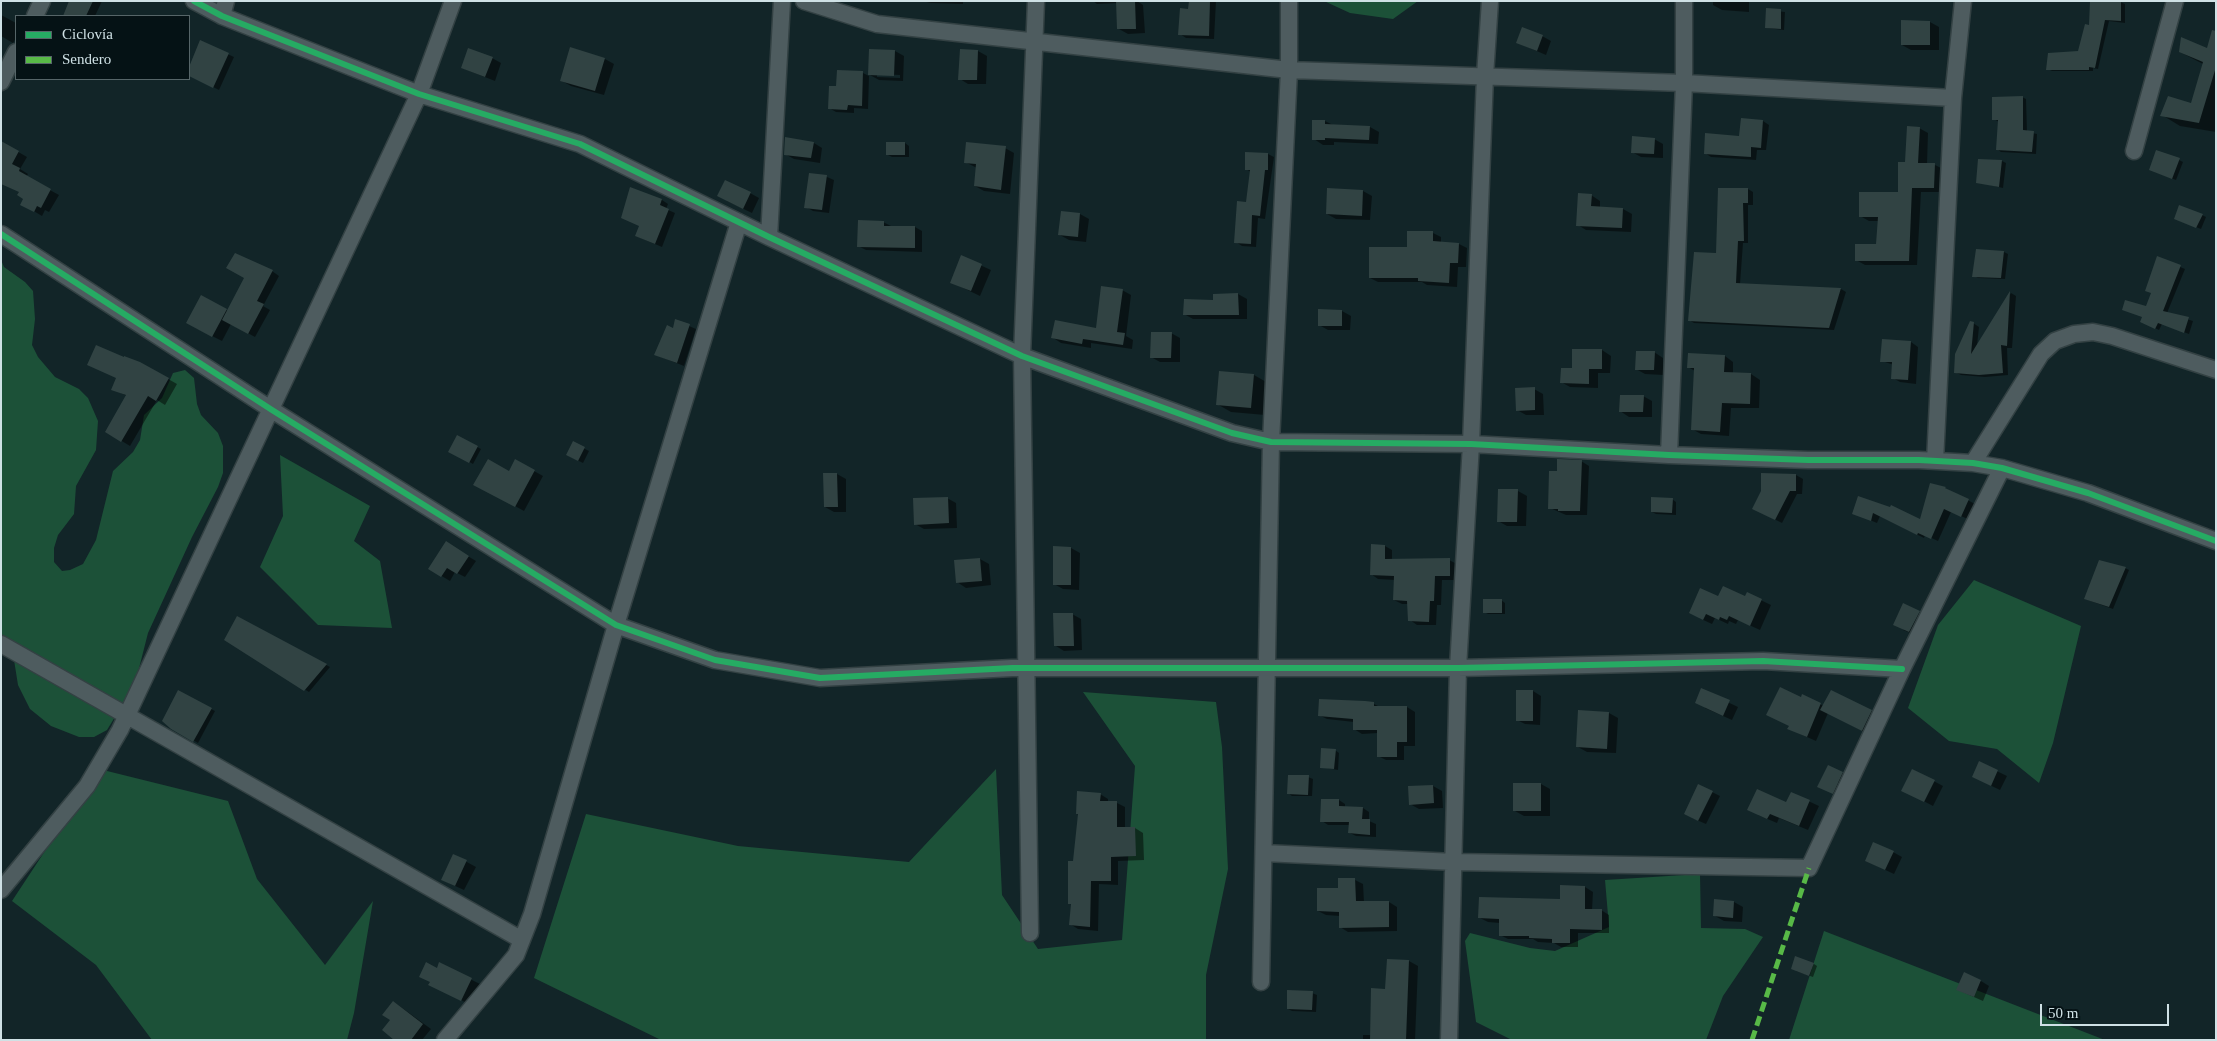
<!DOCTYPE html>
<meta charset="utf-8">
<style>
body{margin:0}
#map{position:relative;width:2217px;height:1041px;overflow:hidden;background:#122528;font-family:"Times New Roman",serif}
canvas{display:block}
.frame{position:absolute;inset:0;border:2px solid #cfe1e5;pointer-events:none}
.legend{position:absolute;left:15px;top:15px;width:175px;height:65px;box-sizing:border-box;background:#051215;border:1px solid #566568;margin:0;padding:6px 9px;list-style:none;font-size:15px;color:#cfe1e5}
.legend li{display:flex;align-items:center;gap:10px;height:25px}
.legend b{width:25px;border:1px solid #566568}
.scale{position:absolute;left:2040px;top:1004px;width:129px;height:22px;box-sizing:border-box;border:2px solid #cfe1e5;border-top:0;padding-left:6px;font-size:15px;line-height:18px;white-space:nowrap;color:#cfe1e5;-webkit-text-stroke:4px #051215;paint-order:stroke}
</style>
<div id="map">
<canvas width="2217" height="1041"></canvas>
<div class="frame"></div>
<ul class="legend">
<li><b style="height:6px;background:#26ab63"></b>Ciclovía</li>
<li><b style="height:6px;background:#58b947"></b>Sendero</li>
</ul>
<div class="scale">50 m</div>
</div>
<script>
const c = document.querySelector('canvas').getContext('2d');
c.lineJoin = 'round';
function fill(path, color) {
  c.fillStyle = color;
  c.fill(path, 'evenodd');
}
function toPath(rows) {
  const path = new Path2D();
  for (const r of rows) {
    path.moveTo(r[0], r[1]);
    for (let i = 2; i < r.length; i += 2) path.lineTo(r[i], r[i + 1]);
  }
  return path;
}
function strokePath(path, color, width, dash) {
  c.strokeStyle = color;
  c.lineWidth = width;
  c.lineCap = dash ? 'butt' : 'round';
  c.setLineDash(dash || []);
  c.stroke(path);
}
const forest = toPath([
 [1324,1,1418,1,1393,19,1350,13],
 [1,260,4,267,25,282,33,291,35,319,32,345,38,357,55,377,79,389,88,398,98,421,96,450,76,486,74,514,58,535,54,548,54,562,62,571,70,570,83,564,96,540,113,471,133,452,140,440,144,415,162,398,173,373,185,370,194,378,197,404,201,415,218,433,223,446,223,473,218,487,192,537,148,633,135,684,107,730,94,737,79,737,51,726,30,709,18,685,14,660,1,644],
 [280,455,370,506,354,541,380,561,392,628,318,625,260,567,283,516],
 [1974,580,2081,626,2053,743,2039,783,1997,749,1949,741,1908,708,1938,625],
 [1083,692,1216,702,1222,747,1228,869,1206,975,1206,1040,661,1040,534,978,586,814,738,846,909,862,996,769,1002,895,1038,949,1122,940,1135,766],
 [99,769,228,801,257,879,325,965,373,901,354,1013,347,1040,152,1040,96,965,12,901],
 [1700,874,1701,928,1745,929,1763,937,1723,996,1706,1040,1512,1040,1476,1022,1465,941,1470,933,1530,948,1555,951,1609,927,1605,880],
 [1824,931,2105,1040,1789,1040]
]);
const shadow = toPath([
 [71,1,102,1,95,16,64,16],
 [922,1,963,1,963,4,931,3],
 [1093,1,1137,1,1143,5,1145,33,1128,34,1119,29,1118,3,1097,4],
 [1190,1,1216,1,1214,39,1186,38,1180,34,1190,10],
 [1713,1,1749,1,1749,12,1722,10,1713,5],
 [2120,2,2125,4,2125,23,2109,21,2098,69,2093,68,2093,71,2052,71,2048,69,2079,53,2090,26],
 [1767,10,1785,12,1784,30,1767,28],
 [1,15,16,23,16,38,13,43,1,36],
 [1930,22,1939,27,1939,50,1911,50,1902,45],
 [1542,36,1551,41,1546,55,1518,43],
 [201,42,234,57,219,90,189,75],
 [895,51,904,56,903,81,879,80,870,75],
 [877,74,900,75,900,78,877,77],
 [978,51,987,56,986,84,968,84,960,79],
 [2180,52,2216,53,2216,132,2180,126,2162,115,2192,105,2203,64],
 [492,58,501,63,495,81,462,68],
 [605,59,614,64,604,95,571,86,562,81],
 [863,73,869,76,868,109,854,108,854,113,836,112,829,108,837,88],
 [2022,97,2026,99,2027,132,2037,134,2036,154,2001,152,1997,149,1999,122,1994,119],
 [1314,121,1325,121,1333,125,1370,127,1379,132,1378,144,1334,142,1334,145,1323,145,1314,139],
 [1763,121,1769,125,1766,150,1757,150,1756,160,1711,157,1705,153,1740,137],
 [1919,128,1928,133,1927,164,1935,165,1943,169,1942,192,1921,192,1917,265,1865,265,1856,260,1878,246,1879,221,1869,221,1860,216,1899,194,1906,164],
 [1654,139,1663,144,1663,158,1641,157,1632,152],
 [1,142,27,157,20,169,28,174,26,177,59,195,49,212,45,210,42,216,22,204,25,199],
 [814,143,822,148,820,163,794,159,785,154],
 [905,143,909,146,909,157,892,157,888,155],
 [1005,148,1014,153,1010,194,984,191,975,186,977,168,965,162],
 [1247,153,1268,154,1274,157,1265,219,1258,218,1256,247,1242,246,1236,242,1247,204,1251,172,1246,169],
 [2179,160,2183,162,2176,180,2155,172],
 [1979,161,2002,161,2006,163,2003,188,1977,182],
 [810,174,827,177,834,180,829,213,813,211,806,207],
 [631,189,662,200,668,204,666,209,675,213,662,247,636,236,640,226],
 [1748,189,1753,192,1753,205,1748,205,1748,243,1743,243,1740,284,1841,289,1846,292,1834,330,1694,323,1689,320],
 [1363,191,1372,196,1370,220,1336,219,1327,214],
 [750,193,759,198,752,213,727,201],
 [1591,195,1600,201,1600,208,1623,209,1632,214,1631,232,1586,230,1578,225],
 [1080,214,1089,219,1086,242,1069,240,1060,235],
 [2202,215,2206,217,2201,229,2180,221],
 [883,222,891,226,915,227,922,231,922,252,866,250,858,246],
 [1408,232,1433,233,1441,237,1441,243,1459,244,1467,248,1466,267,1458,267,1457,287,1427,285,1422,282,1378,282,1370,278,1408,248],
 [2004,252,2008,254,2005,279,1978,278,1974,276],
 [962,257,991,270,980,296,951,282],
 [2158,258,2185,269,2167,313,2193,321,2189,334,2162,324,2159,330,2146,324,2147,307,2152,293],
 [272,271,279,276,263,306,270,310,255,337,231,324,222,341,196,328,202,297,228,311],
 [1122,290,1131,295,1126,336,1133,340,1132,349,1091,343,1091,348,1061,343,1052,337,1097,329],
 [2011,293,2016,296,2012,348,2007,348,2008,375,1985,377,1961,375,1955,372,1973,323,1979,327,1977,346],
 [1238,294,1247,299,1247,319,1193,319,1184,314],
 [1342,311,1351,316,1350,330,1328,330,1319,325],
 [689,326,696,329,684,366,656,355],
 [1171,333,1180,338,1180,362,1160,362,1151,357],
 [1911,342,1918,347,1916,384,1900,382,1893,378,1894,365,1882,361],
 [1602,350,1611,356,1610,373,1598,373,1598,388,1570,387,1561,382,1573,370],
 [1654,352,1663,358,1663,375,1645,374,1636,369],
 [1725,356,1733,362,1733,374,1751,374,1760,380,1759,408,1731,408,1729,436,1701,434,1692,429,1695,371,1688,367],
 [140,363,177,384,165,405,157,400,130,446,107,432,127,396,113,389],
 [1220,372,1254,375,1268,383,1265,415,1231,412,1217,404],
 [1534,389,1543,394,1544,415,1526,415,1517,410],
 [1643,396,1652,401,1652,417,1629,417,1620,411],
 [458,437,481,449,473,464,450,451],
 [573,443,589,451,583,463,567,455],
 [516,461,543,476,524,511,475,484,510,472],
 [1581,461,1589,466,1587,515,1566,515,1550,508],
 [837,474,846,479,846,512,834,512,825,507],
 [1762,475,1796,475,1803,479,1802,494,1797,494,1782,523,1760,512],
 [1945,488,1975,504,1968,519,1951,512,1938,541,1925,535,1924,538,1880,516,1877,523,1853,513,1859,498,1921,521],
 [1518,491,1527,496,1526,526,1507,526,1498,521],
 [947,498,956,503,957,528,924,529,915,524],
 [1672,499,1676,502,1676,515,1656,514,1652,512],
 [446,543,476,561,465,577,455,572,450,581,430,569],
 [1372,546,1385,546,1392,550,1392,560,1449,560,1457,564,1457,580,1442,580,1441,605,1437,605,1436,625,1417,625,1410,620,1408,604,1402,604,1394,600,1395,580,1378,579,1371,574],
 [1055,548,1071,548,1080,553,1079,590,1063,589,1054,584],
 [980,559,989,564,991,585,966,588,957,582],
 [2125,568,2129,570,2113,609,2085,599],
 [1748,594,1771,605,1760,630,1738,620,1736,624,1729,621,1728,624,1715,618,1712,624,1699,618,1719,598,1746,597],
 [1501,600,1505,603,1505,614,1488,614,1484,612],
 [1919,612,1928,617,1918,636,1903,630],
 [1072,614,1081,619,1082,650,1064,651,1056,646],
 [238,618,330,667,309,692,226,640],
 [1702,690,1738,707,1732,720,1705,708],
 [1533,691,1541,696,1540,725,1525,724,1517,720],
 [178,692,215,711,198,743,172,728],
 [1802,696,1824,706,1871,711,1877,714,1868,734,1828,713,1816,741,1789,729],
 [1374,704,1380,707,1407,707,1415,712,1415,746,1404,746,1404,760,1386,760,1378,756,1378,733,1362,734,1354,729,1354,722,1327,719,1319,715],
 [1609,713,1618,718,1616,753,1587,752,1578,747],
 [1335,750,1339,753,1338,770,1321,767],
 [1980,763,2007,776,2000,790,1973,777],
 [1913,770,1943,786,1933,806,1912,795],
 [1842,773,1851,778,1842,798,1828,791],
 [1308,777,1313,779,1312,796,1292,796,1288,793],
 [1515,784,1541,784,1550,789,1550,816,1524,816,1515,811],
 [1698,785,1720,796,1706,824,1692,818],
 [1433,786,1442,791,1443,808,1419,809,1410,804],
 [1791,793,1819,806,1808,830,1779,818,1777,823,1758,815,1787,803],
 [1100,794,1108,799,1108,803,1117,803,1125,807,1125,828,1135,828,1143,833,1144,860,1118,861,1118,885,1099,884,1098,931,1078,929,1070,924,1072,905,1069,903,1079,815,1077,814],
 [1339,800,1345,804,1345,807,1363,808,1369,812,1369,821,1376,824,1376,837,1356,836,1350,833,1350,825,1328,825,1322,821],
 [1893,852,1902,857,1894,874,1866,861],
 [454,855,476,867,464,890,442,880],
 [1355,880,1363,884,1364,902,1389,902,1397,907,1397,931,1348,932,1340,927,1340,916,1326,915,1318,911,1339,889],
 [1561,887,1585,887,1593,892,1592,910,1601,910,1609,915,1609,933,1578,933,1578,947,1561,947,1554,943,1538,942,1533,939,1508,939,1500,935,1500,923,1488,922,1480,918,1561,900],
 [1716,901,1734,902,1743,907,1742,922,1724,921,1715,916],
 [1409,961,1418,966,1415,1040,1363,1040,1363,1035,1371,1035,1387,990],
 [440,964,480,984,469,1004,438,989],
 [1814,964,1817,966,1813,977,1796,971],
 [1981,981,1989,986,1983,1001,1958,990],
 [1312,993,1317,995,1316,1012,1292,1011,1288,1009],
 [394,1002,431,1029,422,1040,396,1040,391,1020]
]);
const building = toPath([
 [69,1,93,1,86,16,63,16],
 [1116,1,1135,1,1136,29,1117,29],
 [1189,1,1210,1,1209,36,1178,35,1180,8,1188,9],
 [2090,1,2121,1,2121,21,2105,20,2095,68,2089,67,2089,70,2046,70,2048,53,2078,51,2085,24,2089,25],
 [1766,8,1781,9,1781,29,1765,28],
 [1901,20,1930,21,1930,45,1901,45],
 [1522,27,1543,35,1537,51,1516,43],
 [2212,30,2216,31,2216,67,2199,123,2160,116,2168,96,2191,103,2203,62,2179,52,2181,37,2207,48],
 [200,40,229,53,213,88,189,76,189,67],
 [570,47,605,58,595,91,560,81],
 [468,48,493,57,485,77,461,68],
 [869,49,895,50,894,76,868,75],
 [960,49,978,50,977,80,958,80],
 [837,70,863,71,862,106,848,105,847,110,828,109,829,86,836,86],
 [2023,96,2023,130,2034,131,2032,152,1996,150,1998,120,1992,120,1992,97],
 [1741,118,1763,120,1761,148,1751,147,1751,157,1704,154,1705,133,1739,136],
 [1312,120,1325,120,1325,124,1370,126,1369,140,1325,138,1325,140,1312,140],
 [1907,126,1920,127,1918,163,1935,163,1934,188,1912,188,1909,261,1855,261,1855,244,1876,244,1878,217,1859,217,1859,192,1898,192,1898,162,1905,162],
 [1632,136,1655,138,1654,154,1631,153],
 [785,137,814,142,811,158,784,155],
 [1,141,19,151,12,164,20,168,19,171,51,189,41,208,37,206,34,212,20,205,23,199,17,195,19,192,1,184],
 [886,142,905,142,905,155,886,155],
 [966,142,1006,146,1001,190,974,186,976,164,964,163],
 [2156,150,2180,158,2172,179,2149,170],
 [1245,152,1268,153,1268,170,1265,170,1260,216,1252,215,1251,244,1234,243,1237,201,1246,202,1250,170,1245,170],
 [1978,159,2002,160,1999,187,1976,183],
 [809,173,827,175,822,210,804,208],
 [725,180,751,192,743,209,717,196],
 [630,187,662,199,660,205,669,209,655,244,635,236,639,226,621,218],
 [1327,188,1363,190,1362,216,1326,214],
 [1718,188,1748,188,1748,203,1743,203,1744,241,1738,241,1736,283,1841,288,1829,328,1688,321,1694,252,1716,253],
 [1578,193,1592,194,1591,206,1623,208,1622,228,1576,226],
 [2179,205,2203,214,2196,228,2174,219],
 [1061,211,1080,213,1078,237,1058,235],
 [858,220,884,221,884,226,915,226,915,248,857,247],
 [1407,231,1433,231,1433,241,1459,243,1458,263,1450,263,1449,283,1418,281,1418,278,1369,278,1369,247,1407,247],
 [1976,249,2004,251,2001,278,1972,277],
 [235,253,273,270,257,301,264,304,248,334,222,320,244,278,226,268],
 [961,255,982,264,971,291,950,283],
 [2157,256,2181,265,2163,311,2189,317,2184,333,2158,323,2155,329,2140,322,2142,317,2122,310,2125,300,2146,306,2151,293,2145,291],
 [1101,286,1123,289,1117,332,1125,333,1123,345,1083,339,1082,344,1051,338,1055,320,1096,328],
 [2010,291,2007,346,2001,345,2003,373,1979,375,1954,373,1955,354,1970,321,1974,322,1971,354],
 [1238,293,1239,315,1183,315,1184,299,1213,300,1213,294],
 [201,295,227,309,212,337,186,323],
 [1318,309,1342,310,1342,326,1318,326],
 [675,319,690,324,677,363,654,355,667,325,673,328],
 [1151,332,1172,332,1171,358,1150,358],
 [1882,339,1911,341,1908,380,1891,379,1892,362,1880,362],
 [96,345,124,357,124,356,140,362,169,378,156,401,148,396,121,442,105,432,126,395,111,390,116,378,87,365],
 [1572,349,1602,349,1602,369,1589,369,1589,384,1560,383,1561,368,1572,368],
 [1636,351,1655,351,1654,370,1635,370],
 [1688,353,1725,355,1724,372,1751,373,1750,404,1722,403,1720,432,1691,430,1694,368,1687,368],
 [1219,371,1254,374,1251,408,1216,405],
 [1535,387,1535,410,1516,411,1515,388],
 [1620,395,1644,395,1643,412,1619,412],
 [457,435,478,446,469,463,448,452],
 [573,441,585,447,578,461,566,455],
 [488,459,509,471,515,459,535,470,515,507,473,485],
 [1557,459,1582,460,1580,511,1558,511,1558,509,1548,509,1549,471,1557,471],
 [823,473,837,473,838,507,824,507],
 [1761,473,1796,474,1796,491,1790,491,1775,520,1752,509,1761,491],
 [1930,483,1946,487,1945,488,1969,499,1961,517,1944,509,1931,539,1918,533,1917,535,1873,513,1871,521,1852,514,1858,496,1890,507,1891,505,1920,519],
 [1498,489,1518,489,1517,522,1497,522],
 [948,497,949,523,914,525,913,498],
 [1651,497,1673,498,1672,513,1651,512],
 [446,541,469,556,457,574,447,568,441,577,428,569],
 [1371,544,1385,545,1385,559,1450,558,1450,576,1435,576,1434,601,1430,601,1429,622,1408,621,1407,601,1393,600,1394,576,1370,575],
 [1053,546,1071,547,1071,585,1053,585],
 [980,558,982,581,956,583,954,560],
 [2099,560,2126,567,2109,607,2084,599],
 [1723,586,1745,596,1747,592,1762,599,1750,626,1729,616,1727,620,1720,617,1719,620,1706,614,1703,620,1689,613,1700,588,1718,596],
 [1483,599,1502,599,1502,613,1483,613],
 [1903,603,1920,611,1909,632,1893,625],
 [1053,613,1073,613,1074,646,1054,646],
 [237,616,327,664,304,691,224,640],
 [1780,687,1801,697,1802,694,1821,703,1807,737,1787,729,1789,726,1766,715],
 [1701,688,1730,700,1723,716,1695,703],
 [178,690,212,708,193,742,171,729,162,721],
 [1516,690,1533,690,1533,721,1516,721],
 [1831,690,1872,710,1862,731,1820,710],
 [1319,699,1365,701,1374,702,1374,706,1407,706,1407,742,1397,742,1397,757,1377,757,1377,730,1353,730,1353,719,1318,716],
 [1578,710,1609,712,1607,749,1576,747],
 [1321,748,1336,749,1334,769,1320,768],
 [1979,761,1998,770,1991,786,1972,777],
 [1828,765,1843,772,1833,794,1817,787],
 [1912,769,1935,780,1924,802,1901,791],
 [1288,775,1309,775,1308,795,1287,794],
 [1513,783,1541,783,1541,811,1513,811],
 [1698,784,1713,791,1698,821,1684,814],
 [1433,785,1434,803,1409,805,1408,786],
 [1757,789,1786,802,1791,792,1810,800,1799,826,1770,814,1767,819,1747,810],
 [1077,791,1101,793,1100,801,1117,801,1117,827,1135,827,1136,856,1111,857,1111,881,1091,881,1090,927,1069,925,1071,904,1068,904,1068,861,1073,861,1078,814,1076,814],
 [1321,799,1339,799,1339,806,1363,807,1362,819,1370,819,1370,835,1348,833,1349,822,1320,822],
 [1873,842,1894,851,1885,870,1865,861],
 [453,854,467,860,455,886,441,880],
 [1338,878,1355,878,1356,901,1389,901,1389,927,1339,928,1339,912,1317,911,1317,888,1338,888],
 [1560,885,1585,886,1585,909,1602,909,1602,930,1570,929,1570,943,1552,943,1552,939,1529,938,1529,936,1499,936,1499,919,1478,918,1479,897,1560,899],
 [1714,899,1734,901,1733,918,1713,916],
 [1795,956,1814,963,1809,976,1791,969],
 [1387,959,1409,960,1406,1040,1370,1040,1371,988,1385,989],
 [426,962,437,968,439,962,472,978,461,1001,428,985,430,982,419,977],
 [1964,972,1981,980,1974,997,1956,990],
 [1287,990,1313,991,1312,1010,1287,1009],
 [393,1001,423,1024,411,1040,394,1040,382,1030,390,1020,382,1015]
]);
const minor = toPath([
 [194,1,222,16,419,94,580,144,769,237,1022,356,1232,433,1271,442,1471,444,1669,455,1808,460,1919,460,1973,463,2002,468,2088,493,2216,541],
 [804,1,877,24,1289,70,1684,83,1953,98],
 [35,16,42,1],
 [222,16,226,1],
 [1,82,16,52],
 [2134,151,2175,1],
 [1,234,272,410,616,625,715,660,820,678,1012,668,1458,668,1763,661,1902,669],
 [769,237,782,1],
 [1669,455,1684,83,1684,1],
 [1935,461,1953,98,1963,1],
 [1973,463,2041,354,2055,341,2074,334,2093,332,2112,336,2216,370],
 [1,644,522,940],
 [1264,853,1454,862,1809,868,1902,669,2002,468],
 [1,890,87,786,120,730,419,94,453,1],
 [1030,933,1022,356,1036,1],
 [1261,982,1271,442,1289,70,1289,1],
 [445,1040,516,955,532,914,616,625,739,222],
 [1449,1040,1458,668,1471,444,1485,76,1490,1]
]);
const quiet = toPath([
 [1752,1040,1809,868]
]);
const cycleway = toPath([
 [194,1,222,16,419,94,580,144,769,237,1022,356,1232,433,1271,442,1471,444,1669,455,1808,460,1919,460,1973,463,2002,468,2088,493,2216,541],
 [1,234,272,410,616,625,715,660,820,678,1012,668,1458,668,1763,661,1902,669]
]);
fill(forest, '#1c5138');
fill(shadow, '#0007');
fill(building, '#314343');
strokePath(minor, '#334143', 19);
strokePath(minor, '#4e5c5f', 16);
strokePath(quiet, '#58b947', 5, [10, 5]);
strokePath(cycleway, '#26ab63', 6);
</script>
